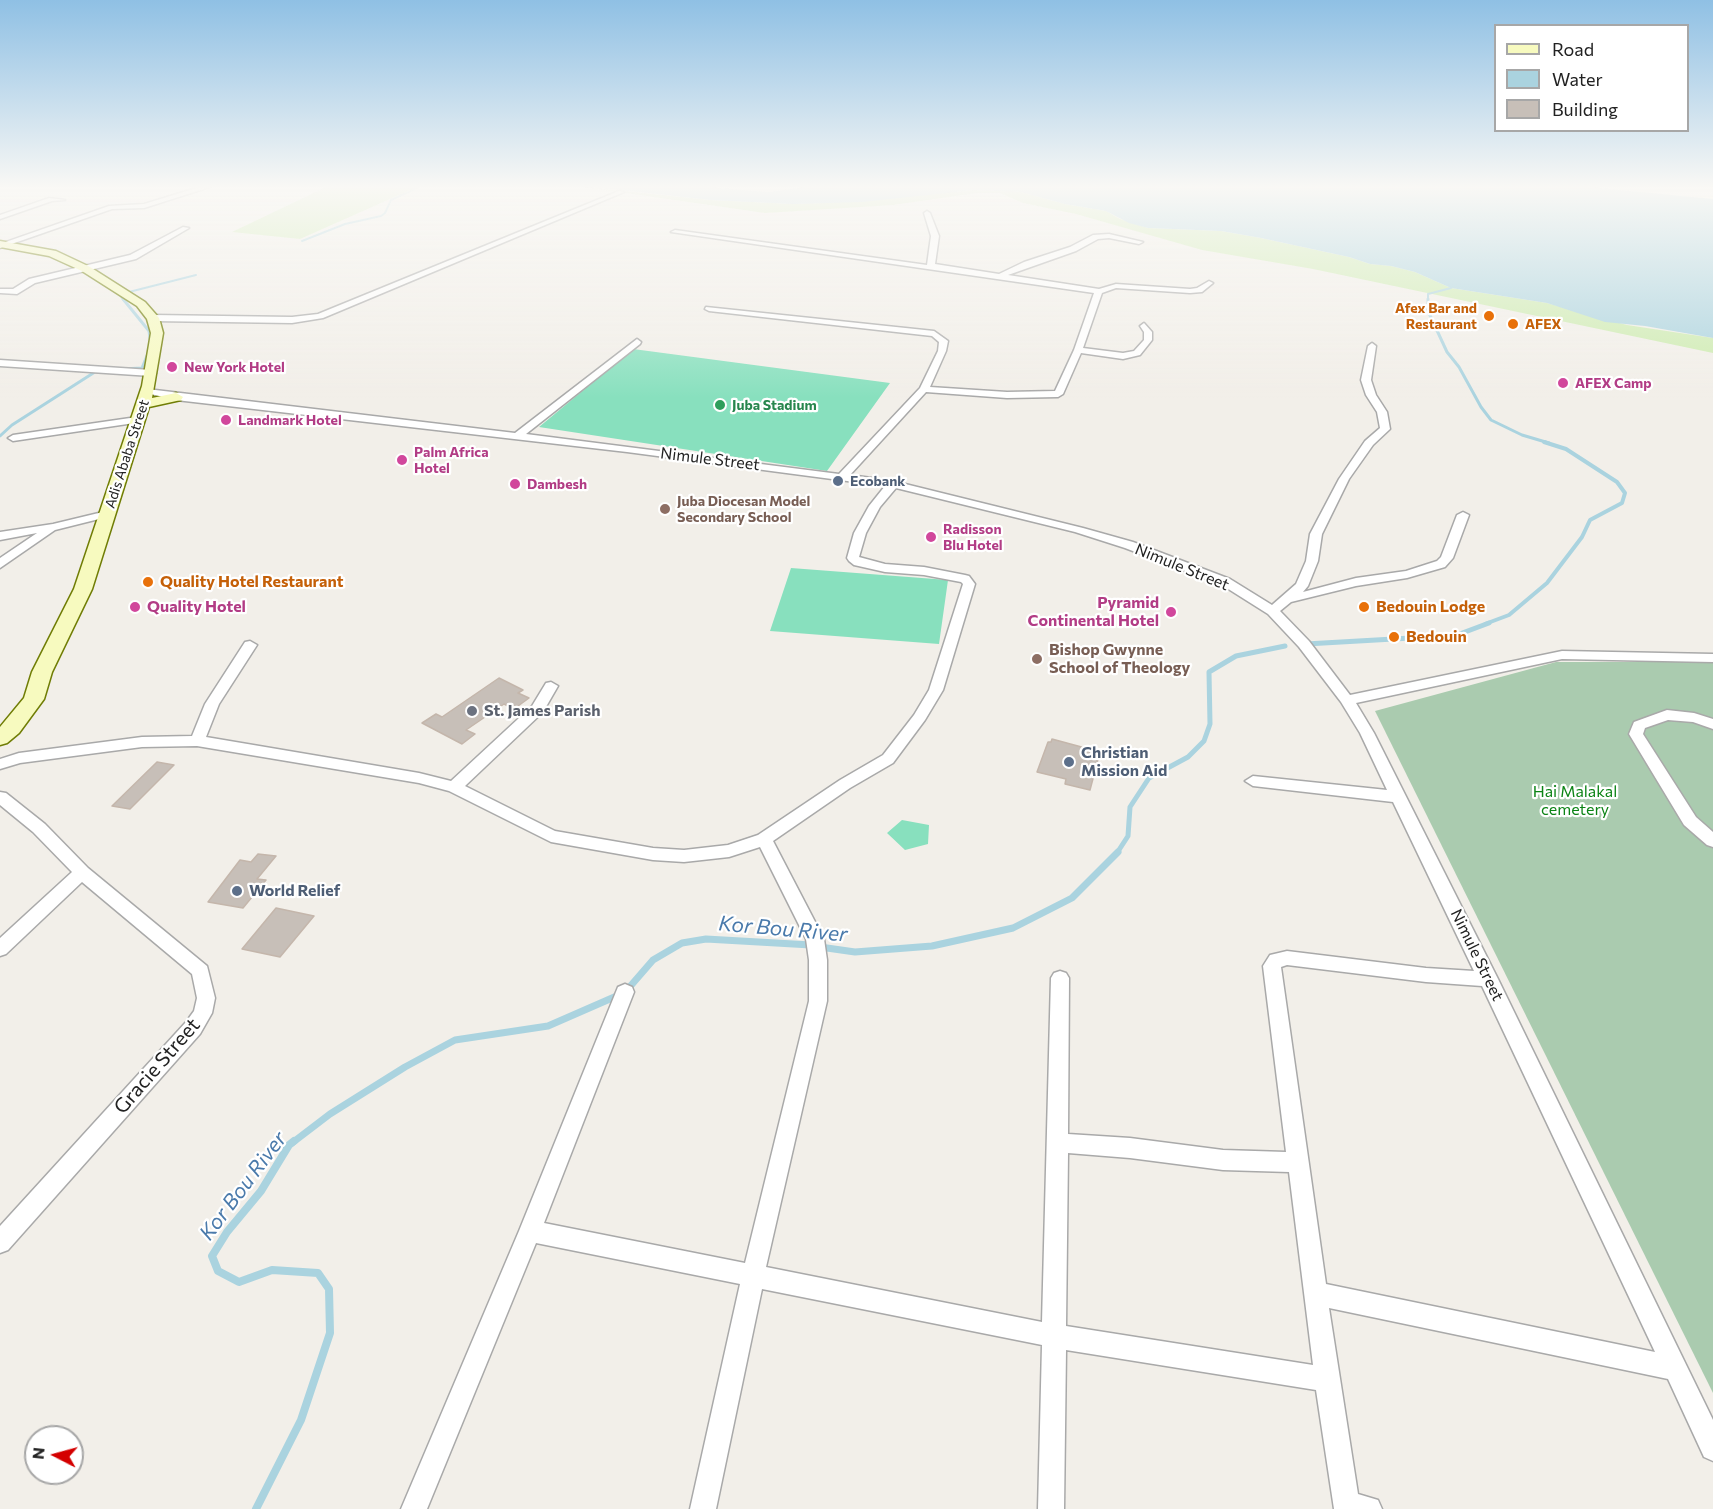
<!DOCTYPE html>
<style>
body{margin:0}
#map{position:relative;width:1713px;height:1509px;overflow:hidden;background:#f2efe9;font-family:Commissioner,sans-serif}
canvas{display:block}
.legend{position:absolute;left:1494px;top:24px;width:195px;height:108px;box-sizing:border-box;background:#fff;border:2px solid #a7a7a7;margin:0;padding:8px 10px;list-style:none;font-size:18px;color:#222}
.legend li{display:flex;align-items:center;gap:12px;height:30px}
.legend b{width:30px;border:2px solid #a7a7a7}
.north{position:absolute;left:24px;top:1425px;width:60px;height:60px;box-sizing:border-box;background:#fff;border:2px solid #a7a7a7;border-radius:50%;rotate:276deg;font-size:16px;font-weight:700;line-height:24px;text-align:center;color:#222}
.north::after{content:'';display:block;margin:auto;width:21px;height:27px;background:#d40000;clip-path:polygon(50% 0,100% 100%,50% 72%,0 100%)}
</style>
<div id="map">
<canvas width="1713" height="1509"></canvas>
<ul class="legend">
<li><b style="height:8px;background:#f7fabf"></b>Road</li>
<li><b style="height:16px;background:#aad3df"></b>Water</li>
<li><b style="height:16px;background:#c7bfb8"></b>Building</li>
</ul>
<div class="north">N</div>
</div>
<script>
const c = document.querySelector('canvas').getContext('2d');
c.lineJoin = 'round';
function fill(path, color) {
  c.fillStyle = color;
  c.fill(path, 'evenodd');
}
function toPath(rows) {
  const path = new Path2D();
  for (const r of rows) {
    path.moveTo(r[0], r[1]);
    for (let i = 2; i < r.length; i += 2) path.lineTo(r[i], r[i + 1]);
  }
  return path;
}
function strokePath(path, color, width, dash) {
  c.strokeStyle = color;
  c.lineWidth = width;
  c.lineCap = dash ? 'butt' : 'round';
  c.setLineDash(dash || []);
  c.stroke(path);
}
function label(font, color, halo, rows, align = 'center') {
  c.font = font + ' Commissioner,sans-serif';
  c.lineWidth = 4.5;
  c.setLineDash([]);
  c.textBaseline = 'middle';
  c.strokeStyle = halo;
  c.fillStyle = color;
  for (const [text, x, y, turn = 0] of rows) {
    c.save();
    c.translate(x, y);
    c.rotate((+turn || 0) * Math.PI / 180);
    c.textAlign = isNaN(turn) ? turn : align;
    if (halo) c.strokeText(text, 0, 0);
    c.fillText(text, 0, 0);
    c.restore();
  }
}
const grass = toPath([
 [326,187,417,187,300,239,232,232],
 [584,187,711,200,793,204,824,203,974,190,1021,192,1065,204,1106,211,1120,219,1148,228,1221,231,1261,238,1349,257,1370,264,1391,266,1415,272,1451,288,1547,303,1627,325,1713,338,1713,353,1313,269,1202,250,1076,214,1023,203,1000,193,977,193,893,205,765,213]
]);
const cemetery = toPath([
 [1556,662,1713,662,1713,1393,1375,711]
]);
const pitch = toPath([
 [633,349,890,383,827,471,539,427],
 [791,568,948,580,939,644,770,631],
 [902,820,929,825,928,844,905,850,887,833]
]);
const water = toPath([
 [595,187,705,187,769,192,807,187,1589,187,1713,199,1713,338,1645,326,1605,322,1547,303,1451,288,1415,272,1391,266,1370,264,1349,257,1261,238,1221,231,1148,228,1129,223,1106,211,1065,204,1021,192,974,190,862,202,793,204,711,200]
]);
const streamFar5 = toPath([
 [302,241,345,224,381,216,385,213,391,200,419,187],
 [125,293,196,275],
 [119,294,124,301],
 [1428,301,1428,294,1451,288]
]);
const streamFar4 = toPath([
 [1428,299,1428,311,1447,352,1459,367,1481,407,1491,420,1522,435,1549,443],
 [122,369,142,368,151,346,149,331,123,299],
 [0,436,12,425,98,370]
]);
const streamFar3 = toPath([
 [1485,624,1509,615,1547,583,1582,537,1590,520,1622,503,1625,493,1617,482,1566,449,1544,442]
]);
const streamFar2 = toPath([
 [1426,639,1457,635,1489,623],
 [1306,644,1411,638],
 [1117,853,1128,836,1130,807,1149,778,1188,757,1204,741,1210,724,1209,672,1236,656,1285,646]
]);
const streamFar1 = toPath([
 [820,947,855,952,932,946,1013,928,1072,898,1118,852],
 [627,990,653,960,682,943,706,939,811,945],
 [292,1143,330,1114,405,1067,455,1040,548,1026,619,995]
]);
const stream = toPath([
 [256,1509,301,1420,330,1333,329,1289,318,1273,272,1270,239,1282,218,1271,212,1256,227,1232,261,1191,289,1145,294,1141]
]);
const building = toPath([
 [499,678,523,690,518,693,529,698,514,709,504,704,466,730,475,734,462,744,422,723,436,714,442,717,499,678],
 [1052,739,1100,752,1090,790,1065,784,1066,779,1037,772,1048,742,1051,742,1052,739],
 [157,762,174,765,130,809,112,806,157,762],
 [258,854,276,856,257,879,266,880,243,908,208,902,240,860,251,862,258,854],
 [276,908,314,916,280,957,242,949,276,908]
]);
const street = toPath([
 [200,187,210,187,144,208,112,209,0,248,0,244,109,206,144,204,200,187],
 [619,191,624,192,323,318,292,323,153,321,149,318,153,315,292,317,318,314,619,191],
 [49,198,65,200,52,201,0,219,0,215,49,198],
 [927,211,930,213,939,236,935,264,999,274,1024,262,1070,247,1093,235,1109,234,1143,242,1139,244,1109,238,1098,239,1076,251,1008,275,1099,289,1116,284,1190,289,1197,288,1209,281,1213,283,1202,292,1190,293,1116,288,1102,293,1083,348,1123,353,1134,351,1144,340,1144,332,1140,326,1144,323,1152,332,1152,340,1140,355,1123,359,1081,353,1063,394,1058,397,1007,398,926,392,850,475,893,481,1083,528,1133,542,1230,579,1272,605,1296,584,1306,561,1310,534,1339,479,1365,441,1380,428,1377,412,1366,395,1361,380,1368,346,1372,343,1376,346,1371,380,1376,395,1387,412,1390,429,1373,445,1349,479,1322,534,1318,561,1308,586,1303,592,1356,578,1406,571,1437,561,1441,557,1457,515,1463,512,1469,515,1453,558,1445,567,1407,578,1356,586,1291,602,1280,611,1309,641,1350,695,1562,651,1713,654,1713,662,1562,659,1356,703,1374,733,1498,979,1713,1420,1713,1461,1704,1457,1668,1379,1329,1308,1358,1494,1378,1500,1382,1509,1334,1509,1316,1390,1066,1350,1064,1509,1038,1509,1042,1345,762,1289,716,1509,690,1509,740,1284,536,1243,427,1509,401,1509,519,1231,618,987,625,984,632,987,634,992,544,1223,745,1263,809,1001,809,960,806,939,760,847,729,857,684,862,653,860,551,842,449,791,419,783,197,746,142,747,20,763,0,769,0,759,19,753,142,737,192,736,205,704,245,642,250,641,257,645,219,704,206,737,419,773,451,781,532,706,546,683,551,682,558,686,543,712,465,786,555,831,653,848,684,850,728,845,758,835,840,780,883,755,914,715,929,690,963,584,961,582,924,575,885,572,854,565,849,561,847,558,854,533,869,506,885,486,627,452,176,400,142,392,147,389,515,433,637,339,641,342,640,344,526,434,839,474,920,388,938,351,939,342,932,336,709,311,705,309,706,307,934,331,948,341,946,351,930,387,1007,392,1055,391,1074,350,1094,293,671,232,675,230,927,265,931,236,924,213,927,211],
 [896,488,1075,532,1125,548,1222,585,1268,614,1299,647,1341,702,1360,733,1387,790,1253,776,1245,781,1253,786,1393,802,1474,971,1426,968,1287,951,1270,955,1263,966,1286,1152,1223,1150,1130,1138,1068,1134,1069,978,1066,973,1060,971,1054,973,1051,978,1042,1322,766,1267,827,1001,827,960,824,939,773,841,850,788,893,763,925,720,943,690,975,584,969,576,965,575,924,567,885,564,859,557,866,533,880,507,896,488],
 [1287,965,1426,982,1482,986,1655,1352,1326,1284,1281,967,1287,965],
 [1068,1153,1130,1158,1223,1170,1289,1172,1313,1365,1066,1326,1068,1153],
 [183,227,189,228,136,259,35,283,17,294,0,293,0,289,13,289,29,279,130,255,183,227],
 [0,360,151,370,156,373,151,376,0,366,0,360],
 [137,417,142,420,141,422,13,441,8,438,13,435,137,417],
 [107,511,111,512,111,516,55,530,0,568,0,558,37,533,0,540,0,532,53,524,107,511],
 [1667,710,1694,713,1713,719,1713,729,1693,722,1668,720,1645,728,1643,734,1696,817,1713,832,1713,847,1707,845,1684,825,1629,734,1634,722,1667,710],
 [0,792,6,793,45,824,88,868,207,966,215,998,212,1013,200,1034,8,1250,0,1253,0,1226,186,1022,194,1011,197,998,192,974,82,882,6,954,0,956,0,938,72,872,33,832,0,805,0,792]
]);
const secondary = toPath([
 [0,241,56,251,90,267,145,302,159,318,163,333,152,398,176,393,183,397,181,400,149,407,92,589,52,672,44,699,19,733,7,743,0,745,0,727,24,698,32,672,74,589,142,386,151,333,147,319,137,306,82,271,49,256,0,247,0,241]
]);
const markers = [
 [1489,316,6,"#e8710a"],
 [1513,324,6,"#e8710a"],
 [172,367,6,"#d1479c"],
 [1563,383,6,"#d1479c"],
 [720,405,6,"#2e9e5b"],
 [226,420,6,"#d1479c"],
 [402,460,6,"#d1479c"],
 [838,481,6,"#5c6f8a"],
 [515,484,6,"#d1479c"],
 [665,509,6,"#8d6e63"],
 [931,537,6,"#d1479c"],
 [148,582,6,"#e8710a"],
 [135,607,6,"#d1479c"],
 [1364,607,6,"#e8710a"],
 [1171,612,6,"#d1479c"],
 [1394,637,6,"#e8710a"],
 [1037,659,6,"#8d6e63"],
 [472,711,6,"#6b7280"],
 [1069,762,6,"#5c6f8a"],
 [237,891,6,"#5c6f8a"]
];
const farFoodnames = [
 ["Afex Bar and",1477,308],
 ["Restaurant",1477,324],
 ["AFEX",1525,324,"left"]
];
const farHotelnames = [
 ["New York Hotel",184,367],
 ["AFEX Camp",1575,383],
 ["Landmark Hotel",238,420],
 ["Palm Africa",414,452],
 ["Hotel",414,468],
 ["Dambesh",527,484],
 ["Radisson",943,529],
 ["Blu Hotel",943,545]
];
const farLeisurenames = [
 ["Juba Stadium",732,405]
];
const farStreetnames = [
 ["Adis Ababa Street",127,454,-72]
];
const farServicenames = [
 ["Ecobank",850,481]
];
const farEducationnames = [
 ["Juba Diocesan Model",677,501],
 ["Secondary School",677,517]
];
const streetNames = [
 ["Nimule Street",710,459,7],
 ["Nimule Street",1182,567,22],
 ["Nimule Street",1477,955,64]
];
const foodNames = [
 ["Quality Hotel Restaurant",160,582],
 ["Bedouin Lodge",1376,607],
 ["Bedouin",1406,637]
];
const hotelNames = [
 ["Pyramid",1159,603],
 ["Continental Hotel",1159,621],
 ["Quality Hotel",147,607,"left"]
];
const educationNames = [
 ["Bishop Gwynne",1049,650],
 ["School of Theology",1049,668]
];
const worshipNames = [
 ["St. James Parish",484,711]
];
const serviceNames = [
 ["Christian",1081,753],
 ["Mission Aid",1081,771],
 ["World Relief",249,891]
];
const parkNames = [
 ["Hai Malakal",1575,792],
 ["cemetery",1575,810]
];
const nearStreetnames = [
 ["Gracie Street",157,1066,-49]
];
const nearWaternames = [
 ["Kor Bou River",783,929,5],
 ["Kor Bou River",243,1186,-53]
];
fill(grass, '#cdebb0');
fill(cemetery, '#aacbaf');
fill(pitch, '#88e0be');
fill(water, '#aad3df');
strokePath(streamFar5, '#aad3df', 2);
strokePath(streamFar4, '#aad3df', 3);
strokePath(streamFar3, '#aad3df', 4);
strokePath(streamFar2, '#aad3df', 5);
strokePath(streamFar1, '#aad3df', 7);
strokePath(stream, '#aad3df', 8);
fill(building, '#c7bfb8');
strokePath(building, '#c4b6ab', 1.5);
strokePath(street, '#a9a9a9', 3);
strokePath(secondary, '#707d05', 3);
fill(street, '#fff');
fill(secondary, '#f7fabf');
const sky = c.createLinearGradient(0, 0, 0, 398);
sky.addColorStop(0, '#8fc0e4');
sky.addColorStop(0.47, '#f9f8f5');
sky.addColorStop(1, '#f9f8f500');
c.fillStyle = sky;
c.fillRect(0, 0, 1713, 398);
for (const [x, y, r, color] of markers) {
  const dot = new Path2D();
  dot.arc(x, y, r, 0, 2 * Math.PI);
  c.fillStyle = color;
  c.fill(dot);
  strokePath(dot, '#fff', 2);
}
label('bold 14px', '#c56008', '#fff', farFoodnames, 'right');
label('bold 14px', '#b23c85', '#fff', farHotelnames, 'left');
label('bold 14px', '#27864d', '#fff', farLeisurenames, 'left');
label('14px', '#222', '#fff', farStreetnames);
label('bold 14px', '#4e5e75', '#fff', farServicenames, 'left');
label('bold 14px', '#785e54', '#fff', farEducationnames, 'left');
label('16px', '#222', '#fff', streetNames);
label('bold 16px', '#c56008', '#fff', foodNames, 'left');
label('bold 16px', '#b23c85', '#fff', hotelNames, 'right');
label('bold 16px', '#785e54', '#fff', educationNames, 'left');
label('bold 16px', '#5b616d', '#fff', worshipNames, 'left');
label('bold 16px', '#4e5e75', '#fff', serviceNames, 'left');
label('16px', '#0c8416', '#fff', parkNames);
label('20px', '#222', '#fff', nearStreetnames);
label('italic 21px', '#4a7aab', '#fff', nearWaternames);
</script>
